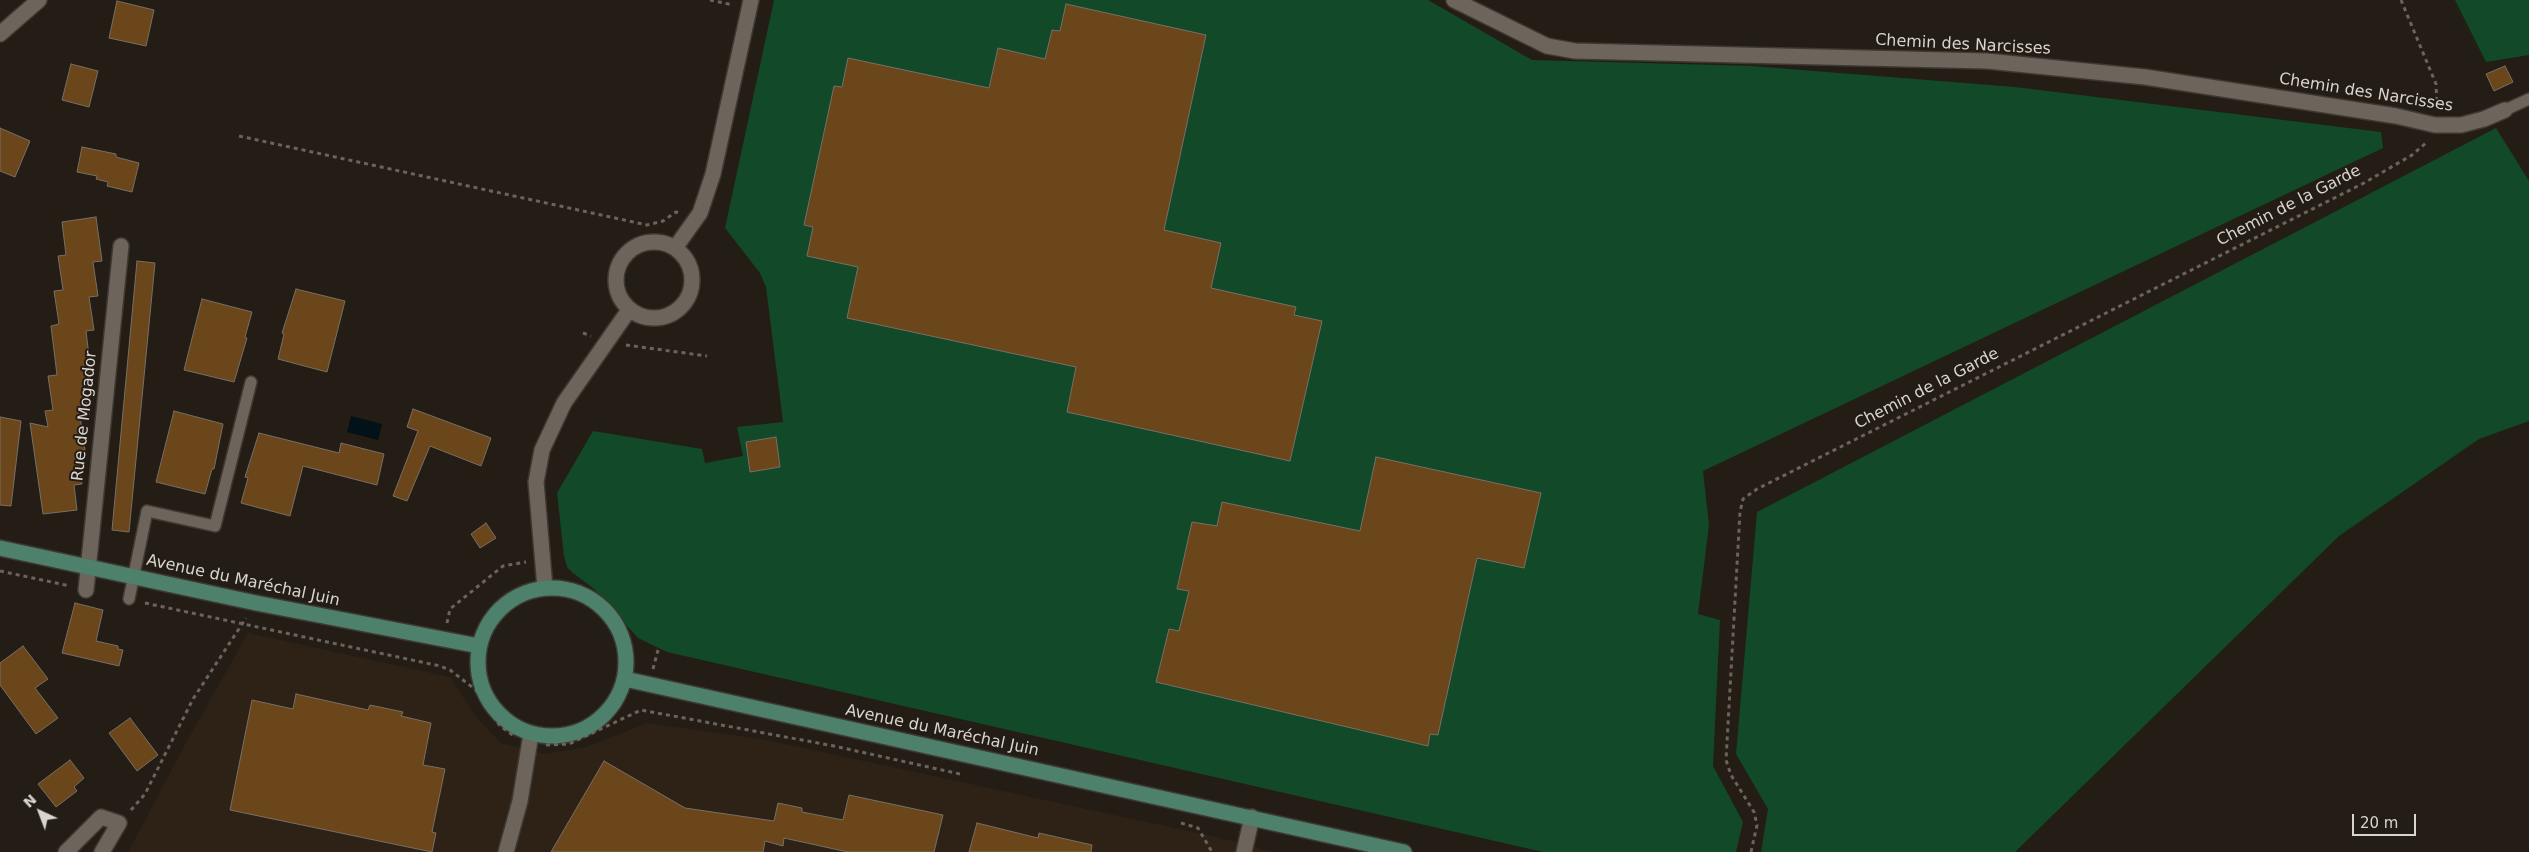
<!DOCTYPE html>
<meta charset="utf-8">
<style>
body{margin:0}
#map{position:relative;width:2529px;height:852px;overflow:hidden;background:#241d15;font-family:"DejaVu Sans",sans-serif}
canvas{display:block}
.north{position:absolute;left:15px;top:787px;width:50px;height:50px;-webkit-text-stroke:4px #241d15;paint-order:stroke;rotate:317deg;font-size:14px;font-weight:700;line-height:20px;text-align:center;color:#d9d4cf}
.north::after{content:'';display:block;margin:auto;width:18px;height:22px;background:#d9d4cf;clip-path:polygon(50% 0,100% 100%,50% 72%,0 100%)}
.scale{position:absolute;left:2352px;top:814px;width:64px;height:22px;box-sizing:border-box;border:2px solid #d9d4cf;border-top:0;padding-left:6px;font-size:15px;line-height:18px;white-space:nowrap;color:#d9d4cf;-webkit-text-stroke:4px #241d15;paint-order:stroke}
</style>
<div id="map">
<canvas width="2529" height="852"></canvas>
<div class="north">N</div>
<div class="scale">20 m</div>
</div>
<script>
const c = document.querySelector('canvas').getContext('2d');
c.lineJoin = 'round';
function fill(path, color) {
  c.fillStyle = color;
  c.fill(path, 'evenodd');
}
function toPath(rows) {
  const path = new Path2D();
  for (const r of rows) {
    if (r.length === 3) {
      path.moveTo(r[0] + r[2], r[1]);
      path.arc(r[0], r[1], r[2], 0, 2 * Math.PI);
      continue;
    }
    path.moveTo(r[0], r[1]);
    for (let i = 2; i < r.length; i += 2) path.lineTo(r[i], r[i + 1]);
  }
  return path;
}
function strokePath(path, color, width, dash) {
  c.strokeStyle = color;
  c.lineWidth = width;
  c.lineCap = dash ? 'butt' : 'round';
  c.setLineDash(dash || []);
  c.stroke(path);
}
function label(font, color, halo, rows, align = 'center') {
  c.font = font + ' "DejaVu Sans",sans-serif';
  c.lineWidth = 4;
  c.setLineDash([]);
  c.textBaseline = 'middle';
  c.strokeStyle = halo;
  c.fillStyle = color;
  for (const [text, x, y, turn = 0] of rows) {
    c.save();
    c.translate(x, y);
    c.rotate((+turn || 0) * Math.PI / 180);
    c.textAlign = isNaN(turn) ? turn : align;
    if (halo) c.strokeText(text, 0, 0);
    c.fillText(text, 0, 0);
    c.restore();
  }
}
const built = toPath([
 [248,633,450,677,477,718,501,743,543,754,587,747,647,723,762,739,1221,838,1273,852,128,852,188,739]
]);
const green = toPath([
 [774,0,1428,0,1532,60,1752,66,2015,87,2381,132,2383,148,1703,471,1709,525,1698,614,1720,620,1713,766,1743,822,1736,852,1543,852,667,652,638,638,594,589,573,573,567,567,564,556,557,493,593,431,702,449,705,463,743,456,737,427,783,422,766,287,760,273,725,228],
 [2455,0,2529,0,2529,55,2486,62],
 [2496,128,2529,181,2529,421,2479,439,2339,536,2015,852,1761,852,1768,809,1736,754,1757,512]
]);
const water = toPath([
 [351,416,382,424,378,440,347,432]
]);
const building = toPath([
 [117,1,154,10,146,46,109,38,117,1],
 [1066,4,1206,35,1164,230,1221,243,1211,288,1296,307,1294,315,1322,321,1290,461,1067,412,1076,367,847,318,858,267,807,256,813,227,804,225,834,86,842,87,848,58,989,88,998,48,1045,59,1052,30,1060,31,1066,4],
 [71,64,98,71,89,107,62,100,71,64],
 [2505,66,2513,82,2494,91,2486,74,2505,66],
 [0,128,30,141,15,177,0,171,0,128],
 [82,147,116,154,116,157,139,163,132,192,107,186,108,182,96,179,97,176,77,172,82,147],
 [96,217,102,261,93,262,98,296,89,297,94,330,86,331,92,381,84,382,89,415,80,416,85,450,77,451,82,484,74,485,77,510,43,514,30,423,48,427,45,411,53,410,48,376,57,375,51,326,59,324,54,291,63,290,58,256,66,255,62,222,96,217],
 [137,261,155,263,129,532,112,530,137,261],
 [296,289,345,301,327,372,278,359,284,334,282,333,296,289],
 [202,299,252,312,245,337,247,338,234,382,184,370,202,299],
 [413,409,491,438,481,466,430,446,407,501,393,496,418,431,407,427,413,409],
 [174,411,223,424,214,469,212,469,205,494,156,482,174,411],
 [0,417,21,421,11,506,0,505,0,417],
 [259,433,339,453,341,443,384,454,377,485,303,466,290,516,241,503,248,478,245,477,259,433],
 [776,437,780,467,750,472,746,442,776,437],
 [1376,457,1541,493,1524,568,1477,558,1438,735,1430,734,1428,746,1156,682,1169,629,1179,631,1189,591,1177,589,1192,522,1217,526,1222,502,1360,531,1376,457],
 [486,523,496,538,480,548,471,534,486,523],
 [75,603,103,610,96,641,118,646,118,649,123,650,119,666,62,653,75,603],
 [23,646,48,679,35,688,58,718,36,734,0,685,0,663,23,646],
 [296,694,368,710,370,705,403,712,401,716,431,723,423,765,445,769,432,832,436,833,432,852,230,810,252,700,293,709,296,694],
 [130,718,158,755,137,771,109,733,130,718],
 [70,760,84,778,74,787,77,791,56,807,38,784,70,760],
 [604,761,685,808,774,821,778,803,802,808,802,812,843,820,849,795,943,815,934,852,848,852,784,838,783,846,765,841,763,852,551,852,604,761],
 [977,823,1038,838,1039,833,1092,845,1091,852,969,852,977,823]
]);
const path = toPath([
 [710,0,733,5],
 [2401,0,2436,84,2437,108],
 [239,136,647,225,663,221,676,212,680,213],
 [583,333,591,336],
 [626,345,707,356],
 [0,571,70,586],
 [145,603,440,666,450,670,476,690,500,726,514,736],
 [447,623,450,609,503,566,526,562],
 [653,669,658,650],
 [546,745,569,744,641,710,834,746,960,774],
 [131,810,145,794,193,699,246,618],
 [1181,823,1198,828,1212,852],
 [1751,852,1757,825,1754,812,1731,775,1726,760,1740,512,1743,499,1757,489,2364,183,2412,155,2427,142]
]);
const lane = toPath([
 [2505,110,2529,99],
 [129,599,147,511,215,526,251,382]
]);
const street = toPath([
 [1454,0,1547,46,1575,51,1987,61,2145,77,2396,116,2435,125,2461,125,2484,119,2505,110],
 [0,34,39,0],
 [654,280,38],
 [675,248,700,213,713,174,751,0],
 [545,588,536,482,542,450,564,403,629,310],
 [86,590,121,246],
 [66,852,101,817,119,823,102,852],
 [506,852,520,801,531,734],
 [1244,852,1252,817]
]);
const primary = toPath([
 [0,548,256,603,479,646],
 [552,662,74],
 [625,679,1404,852]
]);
const streetNames = [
 ["Chemin des Narcisses",1963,45,3],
 ["Chemin des Narcisses",2366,93,9],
 ["Chemin de la Garde",2289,206,-27],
 ["Chemin de la Garde",1927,389,-27],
 ["Rue de Mogador",85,416,-84],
 ["Avenue du Maréchal Juin",243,581,12],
 ["Avenue du Maréchal Juin",942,731,12]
];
fill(built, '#2d2215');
fill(green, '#114929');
fill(water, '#031118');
fill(building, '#6a461a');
strokePath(building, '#786f66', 1);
strokePath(lane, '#3e3834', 14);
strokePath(street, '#3e3834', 18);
strokePath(primary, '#3e3834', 18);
strokePath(path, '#6a645d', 3, [4, 4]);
strokePath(lane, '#6d645b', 11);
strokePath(street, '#6d645b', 15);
strokePath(primary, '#4d816b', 15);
label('16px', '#d9d4cf', '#241d15', streetNames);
</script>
